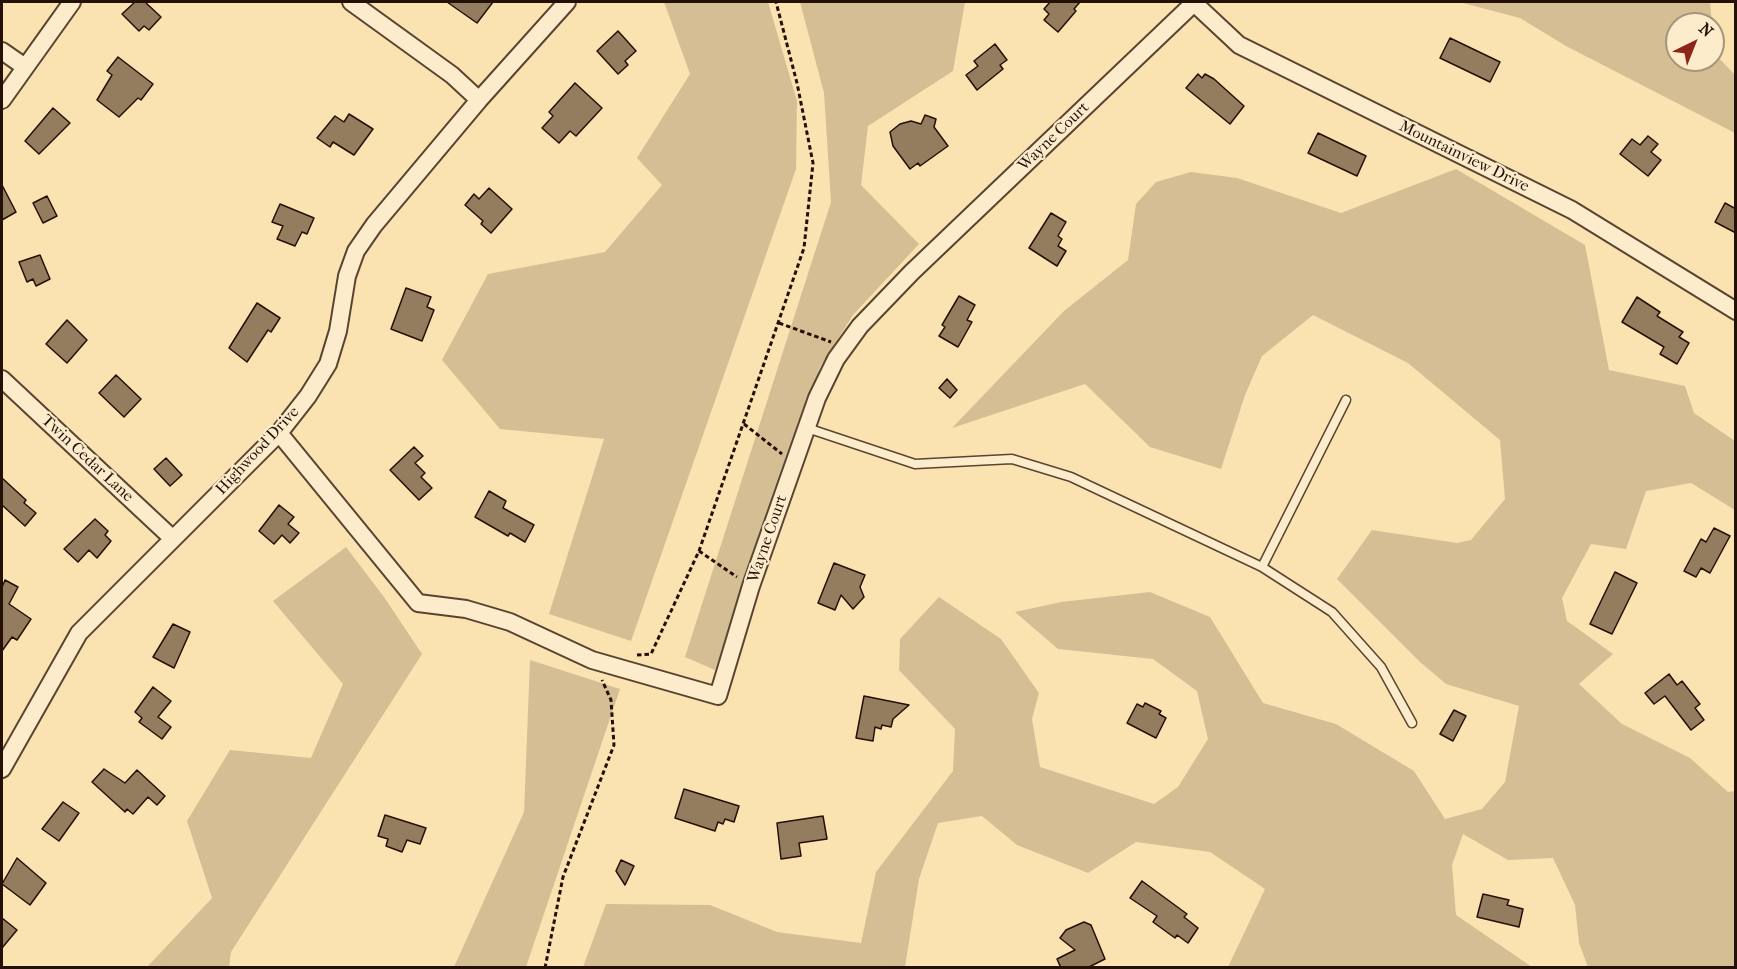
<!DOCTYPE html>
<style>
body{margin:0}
#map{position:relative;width:1737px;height:969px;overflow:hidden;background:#fbe2b1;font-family:"IM FELL French Canon",serif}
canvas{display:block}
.frame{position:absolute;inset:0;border:3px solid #241006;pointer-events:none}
.north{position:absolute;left:1665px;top:12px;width:60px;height:60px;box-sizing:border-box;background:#fceccc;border:2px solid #a6947d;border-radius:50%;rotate:43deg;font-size:16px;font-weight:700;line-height:24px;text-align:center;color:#241006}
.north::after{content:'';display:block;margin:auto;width:21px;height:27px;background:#8f2418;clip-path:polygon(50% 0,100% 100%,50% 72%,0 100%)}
</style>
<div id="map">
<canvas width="1737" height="969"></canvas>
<div class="frame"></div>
<div class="north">N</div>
</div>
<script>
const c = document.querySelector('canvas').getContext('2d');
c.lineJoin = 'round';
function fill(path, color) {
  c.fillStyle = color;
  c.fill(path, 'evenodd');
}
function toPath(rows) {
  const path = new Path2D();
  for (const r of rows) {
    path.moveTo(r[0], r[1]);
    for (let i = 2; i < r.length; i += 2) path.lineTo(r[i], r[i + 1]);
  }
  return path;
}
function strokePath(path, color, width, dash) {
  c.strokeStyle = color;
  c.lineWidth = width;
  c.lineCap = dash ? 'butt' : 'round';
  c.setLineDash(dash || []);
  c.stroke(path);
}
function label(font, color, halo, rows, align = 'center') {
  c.font = font + ' "IM FELL French Canon",serif';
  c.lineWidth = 4.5;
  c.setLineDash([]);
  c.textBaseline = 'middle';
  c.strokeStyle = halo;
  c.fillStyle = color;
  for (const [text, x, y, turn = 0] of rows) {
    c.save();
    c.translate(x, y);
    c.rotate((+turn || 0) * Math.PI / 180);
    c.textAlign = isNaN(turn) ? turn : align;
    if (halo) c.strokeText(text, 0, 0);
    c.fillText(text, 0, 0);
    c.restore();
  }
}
const green = toPath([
 [664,2,768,2,797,101,796,169,631,641,549,614,604,439,500,429,442,360,488,274,605,252,662,185,637,158,690,74],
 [800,2,965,2,953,71,868,126,861,185,919,244,853,315,820,367,715,670,685,657,831,202,824,93],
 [1459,2,1710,2,1712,24,1677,24,1677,60,1713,60,1713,30,1716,55,1735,75,1735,133,1566,46,1520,18],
 [1456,169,1585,245,1609,370,1685,386,1694,413,1735,441,1735,510,1691,483,1646,491,1626,549,1591,544,1562,598,1567,621,1613,654,1579,684,1622,724,1690,758,1728,792,1735,791,1735,967,1588,967,1579,943,1575,905,1553,858,1508,860,1463,834,1452,865,1456,915,1532,967,1228,967,1265,889,1210,852,1136,842,1088,873,1017,845,982,816,938,823,919,879,905,967,583,967,606,904,710,905,777,932,861,943,876,872,953,771,955,729,899,670,900,639,939,597,1001,639,1039,693,1032,719,1040,767,1154,804,1178,787,1208,739,1197,691,1153,659,1058,649,1015,612,1061,602,1150,592,1210,617,1263,703,1336,724,1414,771,1445,819,1482,809,1505,782,1519,706,1446,684,1420,662,1337,579,1372,530,1457,543,1471,540,1505,499,1500,440,1408,363,1313,315,1262,356,1245,395,1221,469,1150,447,1085,384,952,428,1064,311,1128,260,1136,204,1156,182,1191,172,1237,178,1341,213],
 [346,547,384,597,422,654,231,952,229,967,147,967,212,898,187,821,230,750,311,758,343,684,273,601],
 [530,660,620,689,526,967,454,967,524,812]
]);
const building = toPath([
 [135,2,145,2,161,17,149,30,144,26,139,31,122,14,135,2],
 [447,2,493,2,477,23,447,2],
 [1050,2,1080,2,1074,9,1076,11,1058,32,1044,20,1049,14,1044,9,1050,2],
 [618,31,636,51,625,61,628,65,618,74,597,51,618,31],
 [1450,38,1500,62,1490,82,1440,58,1450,38],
 [995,44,1007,60,1000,65,1003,69,977,90,966,75,978,66,974,61,995,44],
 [118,57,153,84,141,100,138,98,119,117,97,100,112,75,107,71,118,57],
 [1198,74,1202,78,1205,74,1214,79,1244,106,1230,124,1186,88,1198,74],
 [575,83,602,108,576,136,570,131,559,143,542,128,553,116,549,112,575,83],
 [53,108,70,123,39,154,25,141,53,108],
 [349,114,373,129,354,155,333,142,330,147,317,138,335,116,344,122,349,114],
 [925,115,936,119,934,127,948,146,920,166,918,163,910,169,893,146,890,132,900,124,911,121,921,124,925,115],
 [1318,133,1366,156,1357,176,1308,153,1318,133],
 [1648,136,1658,144,1651,152,1661,160,1648,176,1620,154,1632,139,1640,145,1648,136],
 [2,185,16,212,2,220,2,185],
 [489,188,512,209,491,233,481,224,483,221,465,205,474,194,479,199,489,188],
 [47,196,57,216,43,223,33,203,47,196],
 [1725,203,1736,209,1736,233,1715,222,1725,203],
 [280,204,314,218,307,234,302,232,295,246,277,239,283,226,272,222,280,204],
 [1051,213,1066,222,1058,236,1062,239,1058,246,1066,251,1057,266,1029,248,1051,213],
 [40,255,50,279,36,286,33,279,27,282,19,262,40,255],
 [406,288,431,297,427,307,434,310,422,341,391,329,406,288],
 [959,296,975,305,967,320,972,322,958,347,939,336,945,327,942,325,959,296],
 [1637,297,1660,312,1657,316,1683,332,1679,337,1689,343,1677,364,1660,354,1664,347,1622,322,1637,297],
 [257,303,280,318,271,332,268,330,247,362,229,348,257,303],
 [67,320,87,340,67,363,46,344,67,320],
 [116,375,141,399,124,417,99,393,116,375],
 [947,379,957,390,950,398,939,388,947,379],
 [414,447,423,456,415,463,425,473,421,477,432,488,419,500,390,470,414,447],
 [166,458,182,475,170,486,154,469,166,458],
 [2,478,26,500,24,503,36,513,25,526,2,505,2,478],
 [489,491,506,501,503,508,534,525,525,542,510,533,508,536,475,517,489,491],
 [279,505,294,517,288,524,299,533,290,543,282,535,274,544,259,531,279,505],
 [95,519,108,531,105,535,111,541,97,558,89,550,78,562,64,549,95,519],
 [1714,528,1730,536,1710,573,1701,568,1696,577,1684,571,1701,539,1706,542,1714,528],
 [834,563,865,575,860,587,864,597,853,609,841,595,835,610,818,603,834,563],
 [1615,572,1637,583,1612,634,1590,624,1615,572],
 [5,580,18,587,9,604,31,619,17,640,12,637,2,651,2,587,5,580],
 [173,624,190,632,174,668,153,657,173,624],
 [1669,674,1677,685,1682,681,1700,704,1695,708,1704,720,1691,730,1665,696,1654,704,1645,693,1669,674],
 [153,687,171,701,158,717,171,727,162,739,139,722,142,718,135,712,153,687],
 [864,696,909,705,893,719,891,727,882,725,881,729,875,727,873,741,856,738,864,696],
 [1145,703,1161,711,1159,714,1166,718,1156,738,1127,723,1137,704,1143,707,1145,703],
 [1454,710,1466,716,1453,741,1440,734,1454,710],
 [104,769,125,783,137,770,165,796,157,805,148,797,133,814,127,809,125,812,92,782,104,769],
 [684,789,739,806,734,822,725,819,723,824,718,822,715,831,675,818,684,789],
 [63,802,79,813,59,841,42,829,63,802],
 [385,815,426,828,420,844,407,840,402,852,386,846,388,839,378,836,385,815],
 [823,816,827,839,799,843,801,856,781,859,777,823,823,816],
 [17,858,46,883,30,905,2,884,17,858],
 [621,860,634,866,625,885,616,871,621,860],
 [1142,881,1187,914,1184,917,1198,928,1188,943,1177,935,1175,938,1153,922,1157,916,1130,898,1142,881],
 [1483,894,1509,900,1507,905,1523,909,1519,927,1477,917,1483,894],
 [2,918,17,930,2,948,2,918],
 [1084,922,1091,925,1105,959,1087,968,1061,968,1057,959,1075,950,1060,938,1066,930,1084,922]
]);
const path = toPath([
 [779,323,831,342],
 [744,424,782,454],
 [699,551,737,577],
 [637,655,651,654,699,551,804,248,813,163,797,83,776,2],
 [545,968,563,877,614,745,611,700,602,680]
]);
const lane = toPath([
 [807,428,915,464,1012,459,1071,477,1262,567,1332,612,1381,667,1412,723],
 [1262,567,1346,400]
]);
const street = toPath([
 [351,2,452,75,479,100],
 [1194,3,1239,45,1572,210,1736,311],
 [2,51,25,67],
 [2,100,72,2],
 [2,379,172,538],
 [279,433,418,603,466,609,510,622,592,660,718,696,751,586,817,398,836,359,860,326,912,272,1195,2],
 [2,769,79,633,279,433,308,396,328,364,338,331,347,276,356,251,374,225,479,100,567,2]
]);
const streetNames = [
 ["Wayne Court",1054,137,-44],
 ["Mountainview Drive",1464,157,26],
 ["Highwood Drive",258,451,-47],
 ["Twin Cedar Lane",87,459,43],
 ["Wayne Court",768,539,-71]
];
fill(green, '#d6be94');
fill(building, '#947d5f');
strokePath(building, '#241006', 1.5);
strokePath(lane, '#5a4431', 11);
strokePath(street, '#5a4431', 20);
strokePath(path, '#241006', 3, [4.5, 3]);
strokePath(lane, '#fceccc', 8);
strokePath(street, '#fceccc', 16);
label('16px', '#241006', '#fceccc', streetNames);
</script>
